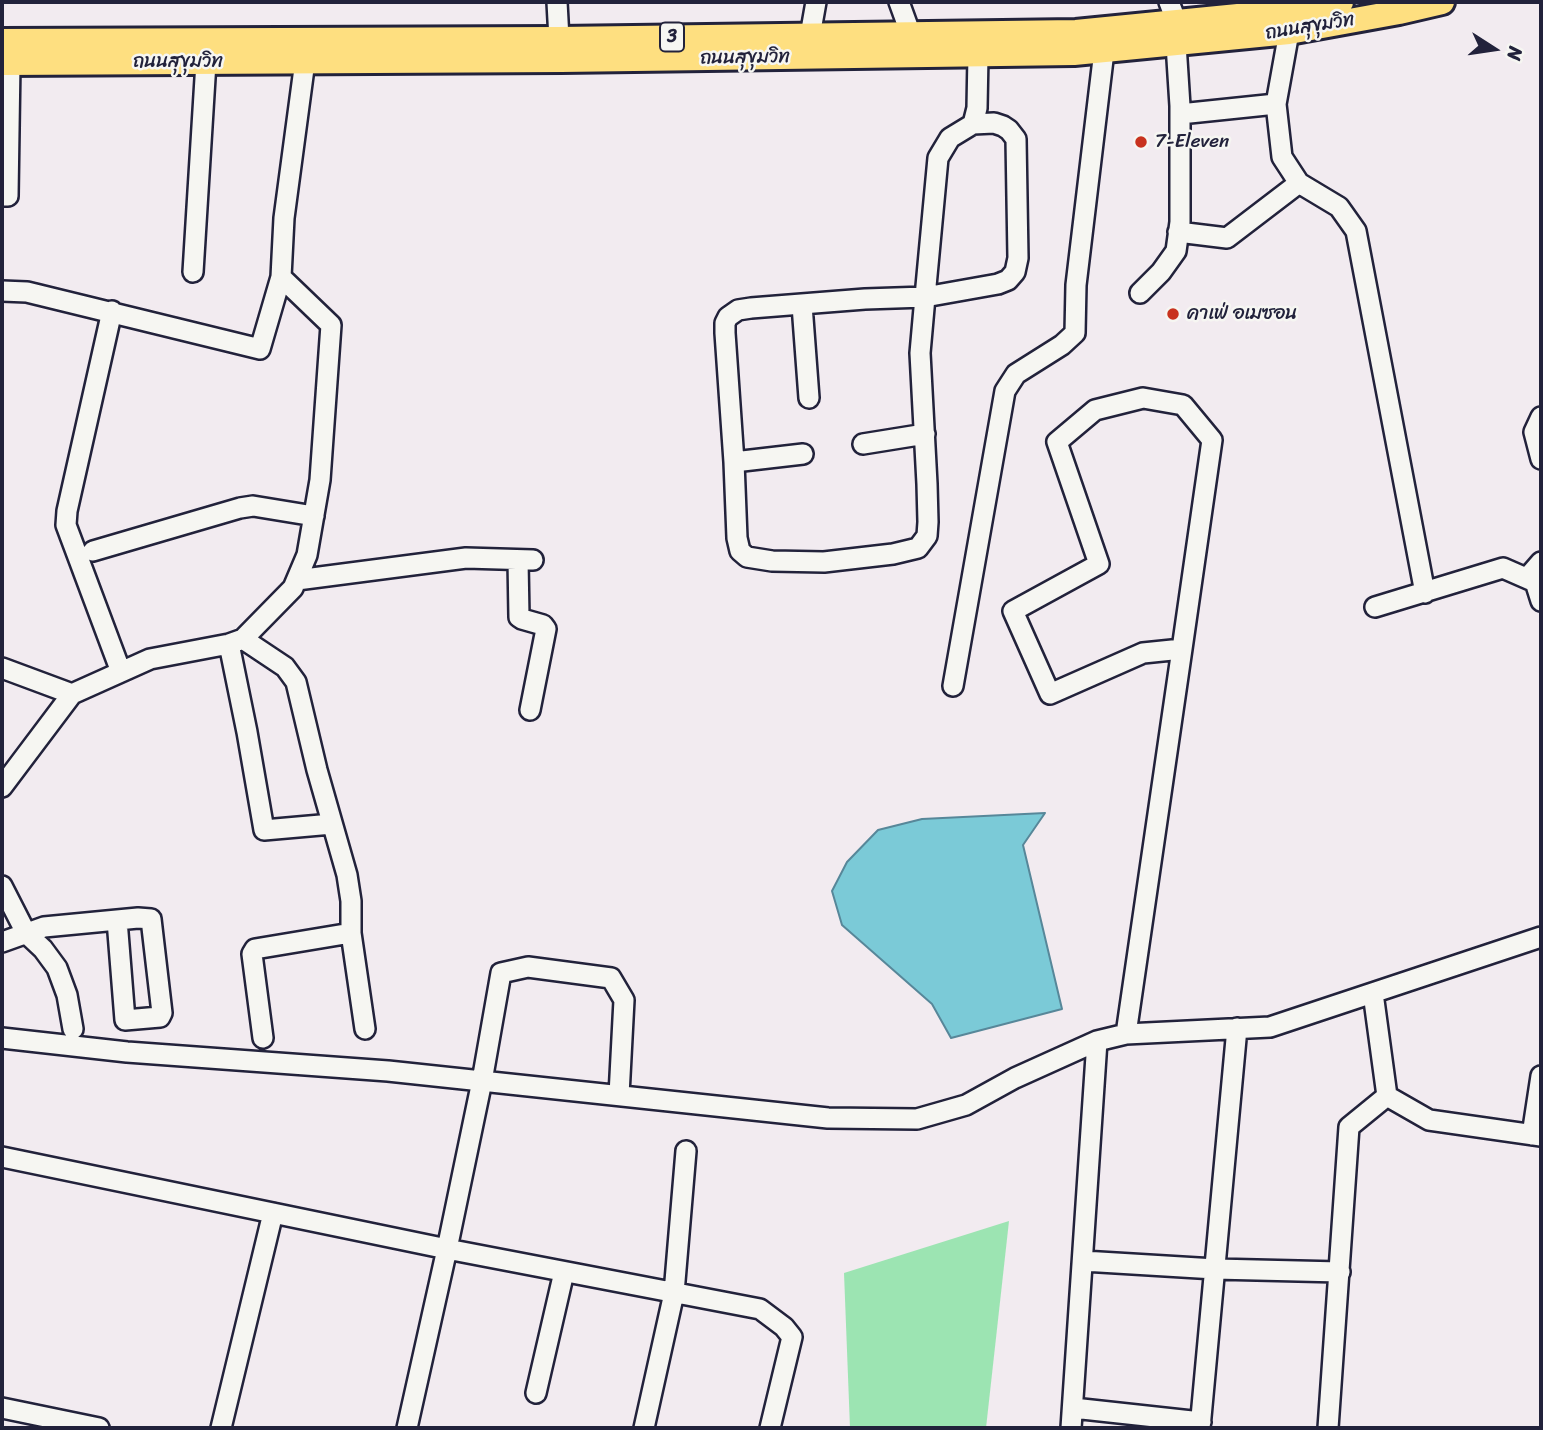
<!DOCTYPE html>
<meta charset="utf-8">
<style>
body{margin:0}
#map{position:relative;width:1543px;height:1430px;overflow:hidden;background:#f2ebf0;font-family:Sriracha,sans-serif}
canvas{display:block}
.frame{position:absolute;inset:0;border:4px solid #22223b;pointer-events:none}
.north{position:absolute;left:1459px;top:14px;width:70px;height:70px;-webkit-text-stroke:5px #f6f6f2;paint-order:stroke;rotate:102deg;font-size:19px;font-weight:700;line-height:28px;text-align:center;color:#22223b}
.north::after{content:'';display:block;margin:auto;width:24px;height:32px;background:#22223b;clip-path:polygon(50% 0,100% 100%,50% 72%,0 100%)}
</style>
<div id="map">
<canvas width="1543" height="1430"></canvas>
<div class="frame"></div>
<div class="north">N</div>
</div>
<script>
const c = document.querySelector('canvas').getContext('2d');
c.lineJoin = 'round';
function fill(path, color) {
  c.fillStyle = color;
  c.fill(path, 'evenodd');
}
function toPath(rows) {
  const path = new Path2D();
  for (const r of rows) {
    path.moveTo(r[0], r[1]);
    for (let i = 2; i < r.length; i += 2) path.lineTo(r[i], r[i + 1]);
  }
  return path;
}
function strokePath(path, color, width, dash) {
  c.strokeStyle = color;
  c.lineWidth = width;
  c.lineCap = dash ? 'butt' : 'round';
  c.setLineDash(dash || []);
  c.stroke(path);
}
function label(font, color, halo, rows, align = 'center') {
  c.font = font + ' Sriracha,"Playpen Sans Thai",sans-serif';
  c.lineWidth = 5;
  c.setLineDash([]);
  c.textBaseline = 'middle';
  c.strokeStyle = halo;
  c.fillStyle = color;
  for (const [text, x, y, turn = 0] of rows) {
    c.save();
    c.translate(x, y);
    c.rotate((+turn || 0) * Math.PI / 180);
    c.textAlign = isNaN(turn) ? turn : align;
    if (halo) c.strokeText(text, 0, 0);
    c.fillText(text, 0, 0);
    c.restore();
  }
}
const green = toPath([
 [1009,1221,986,1428,850,1428,844,1273]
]);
const water = toPath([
 [1045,813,1023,845,1062,1009,951,1038,932,1004,842,925,832,891,847,862,878,830,922,819,1045,813]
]);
const minor = toPath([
 [557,2,559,39],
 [899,2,911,35],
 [1169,2,1177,23],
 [1289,32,1276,104,1282,157,1299,183,1339,207,1356,231,1425,593],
 [810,36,816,2],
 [1180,114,1276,104],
 [973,124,994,123,1003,126,1009,130,1016,139,1018,258,1015,272,1008,280,998,284,925,297,865,299,751,308,738,310,728,317,725,323,725,333,734,462,737,538,740,551,747,557,772,561,824,562,893,554,918,548,927,536,928,522,927,484,920,353,925,297,938,158,950,138,973,124,977,108,978,55],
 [2,196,8,196,10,63],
 [1178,232,1227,238,1299,183],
 [193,272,206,62],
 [2,291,27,292,260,349,281,277],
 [1140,293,1161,272,1176,251,1180,222,1180,106,1176,44],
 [802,305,809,398],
 [112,311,67,511,66,525,121,672],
 [1541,417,1534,432,1541,459],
 [863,444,925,434],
 [734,462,803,454],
 [93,551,240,508,253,506,314,516],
 [518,560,519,617,522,619,543,625,546,629,530,710],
 [1527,578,1541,562],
 [297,580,466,558,533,560],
 [1375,607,1503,568,1535,582,1541,601],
 [243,639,285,667,296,682,317,770,347,875,351,901,351,933,365,1029],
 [229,644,247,732,264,830,332,824],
 [2,668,72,694,150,659,229,644,243,639,293,588,307,555,320,480,331,325,281,277,284,218,305,61],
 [953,686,1005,391,1016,374,1062,345,1075,333,1076,285,1104,51],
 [2,787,72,694],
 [2,886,26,933,43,949,57,968,67,995,73,1029],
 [2,942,44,927,138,918,151,919,162,1013,160,1017,125,1020,117,920],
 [1126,1034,1182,649,1212,440,1183,405,1143,398,1095,410,1057,442,1099,564,1013,611,1050,694,1143,653,1182,649],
 [2,1038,127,1052,388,1071,828,1118,917,1119,966,1105,1015,1078,1097,1041,1126,1034,1270,1027,1541,937],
 [263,1038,252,954,255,949,351,933],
 [1387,1096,1429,1120,1541,1136],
 [1532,1135,1541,1076],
 [2,1157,447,1249,760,1309,784,1327,792,1337,770,1428],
 [1083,1261,1215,1269,1340,1272],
 [536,1393,564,1272],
 [2,1408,99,1428],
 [1073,1408,1201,1422],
 [221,1428,273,1213],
 [407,1428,447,1249,482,1081,501,973,528,967,611,978,624,1000,619,1095],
 [644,1428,674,1293,686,1151],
 [1071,1428,1097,1041],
 [1200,1428,1237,1028],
 [1328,1428,1349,1127,1387,1096,1373,993]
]);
const major = toPath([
 [2,41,559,39,1076,32,1288,11,1341,2],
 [2,63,561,60,1074,53,1289,32,1399,12,1442,2]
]);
const markers = [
 [1141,142,7,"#c8321e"],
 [1173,314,7,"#c8321e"]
];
const shields = [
 [672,37,24]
];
const shieldNames = [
 ["3",672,37]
];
const streetNames = [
 ["ถนนสุขุมวิท",1310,27,-9],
 ["ถนนสุขุมวิท",745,58,-1],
 ["ถนนสุขุมวิท",178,62]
];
const poiNames = [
 ["7-Eleven",1155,142],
 ["คาเฟ่ อเมซอน",1187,314]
];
fill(green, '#9ce4b2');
fill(water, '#7bcad7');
strokePath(water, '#578799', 2);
strokePath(minor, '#22223b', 24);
strokePath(major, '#22223b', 30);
strokePath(minor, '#f6f6f2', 19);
strokePath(major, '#fedf80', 24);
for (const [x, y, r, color] of markers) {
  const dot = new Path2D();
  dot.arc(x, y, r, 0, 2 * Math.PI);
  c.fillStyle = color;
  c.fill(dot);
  strokePath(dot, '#f6f6f2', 2.5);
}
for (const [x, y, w] of shields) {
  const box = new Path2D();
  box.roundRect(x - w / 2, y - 14.5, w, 29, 5);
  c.fillStyle = '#f6f6f2';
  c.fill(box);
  strokePath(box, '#22223b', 2);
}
label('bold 18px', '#22223b', null, shieldNames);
label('19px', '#22223b', '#f6f6f2', streetNames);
label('19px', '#22223b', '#f6f6f2', poiNames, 'left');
</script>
